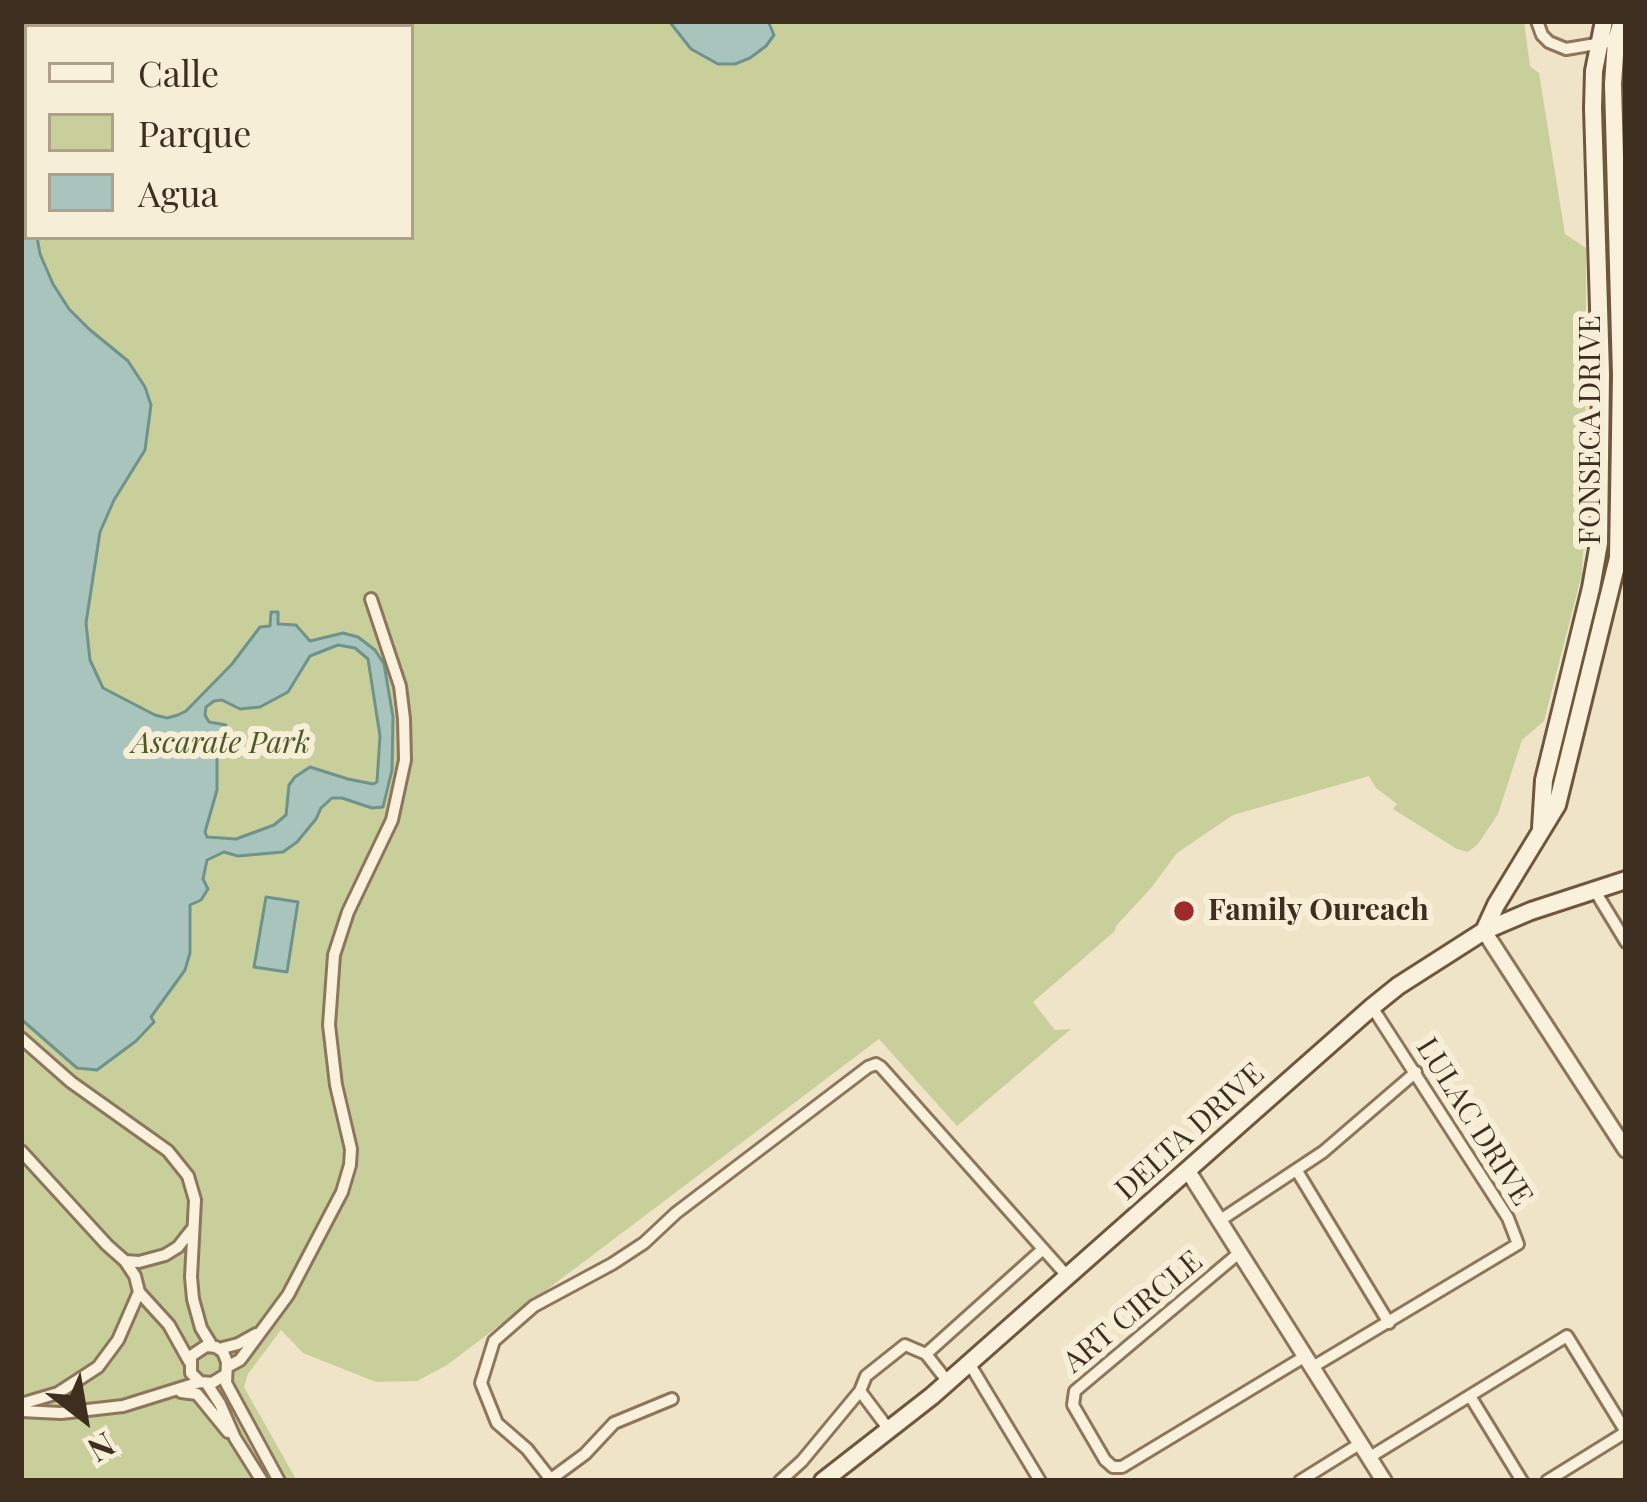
<!DOCTYPE html>
<style>
body{margin:0}
#map{position:relative;width:1647px;height:1502px;overflow:hidden;background:#f0e4c8;font-family:"Playfair Display",serif}
canvas{display:block}
.frame{position:absolute;inset:0;border:24px solid #3d2e20;pointer-events:none}
.legend{position:absolute;left:24px;top:24px;width:390px;height:216px;box-sizing:border-box;background:#f7eed8;border:3px solid #ada18e;margin:0;padding:15px 21px;list-style:none;font-size:36px;color:#3d2e20}
.legend li{display:flex;align-items:center;gap:24px;height:60px}
.legend b{width:60px;border:3px solid #ada18e}
.north{position:absolute;left:24px;top:1358px;width:120px;height:120px;-webkit-text-stroke:9px #f7eed8;paint-order:stroke;rotate:149deg;font-size:33px;font-weight:700;line-height:48px;text-align:center;color:#3d2e20}
.north::after{content:'';display:block;margin:auto;width:42px;height:54px;background:#3d2e20;clip-path:polygon(50% 0,100% 100%,50% 72%,0 100%)}
</style>
<div id="map">
<canvas width="1647" height="1502"></canvas>
<div class="frame"></div>
<ul class="legend">
<li><b style="height:15px;background:#faf1dc"></b>Calle</li>
<li><b style="height:33px;background:#c9cf9b"></b>Parque</li>
<li><b style="height:33px;background:#a9c4bc"></b>Agua</li>
</ul>
<div class="north">N</div>
</div>
<script>
const c = document.querySelector('canvas').getContext('2d');
c.lineJoin = 'round';
function fill(path, color) {
  c.fillStyle = color;
  c.fill(path, 'evenodd');
}
function toPath(rows) {
  const path = new Path2D();
  for (const r of rows) {
    path.moveTo(r[0], r[1]);
    for (let i = 2; i < r.length; i += 2) path.lineTo(r[i], r[i + 1]);
  }
  return path;
}
function strokePath(path, color, width, dash) {
  c.strokeStyle = color;
  c.lineWidth = width;
  c.lineCap = dash ? 'butt' : 'round';
  c.setLineDash(dash || []);
  c.stroke(path);
}
function label(font, color, halo, rows, align = 'center') {
  c.font = font + ' "Playfair Display",serif';
  c.lineWidth = 12;
  c.setLineDash([]);
  c.textBaseline = 'middle';
  c.strokeStyle = halo;
  c.fillStyle = color;
  for (const [text, x, y, turn = 0] of rows) {
    c.save();
    c.translate(x, y);
    c.rotate((+turn || 0) * Math.PI / 180);
    c.textAlign = isNaN(turn) ? turn : align;
    if (halo) c.strokeText(text, 0, 0);
    c.fillText(text, 0, 0);
    c.restore();
  }
}
const green = toPath([
 [21,21,1524,21,1530,66,1539,73,1565,234,1586,248,1585,508,1582,574,1544,721,1522,740,1498,814,1478,844,1468,852,1457,849,1393,809,1397,804,1376,788,1369,776,1233,815,1177,853,1151,888,1116,926,1115,931,1033,1002,1055,1030,1071,1029,957,1126,879,1039,447,1365,417,1381,376,1382,303,1353,281,1330,248,1374,244,1387,297,1481,21,1481],
 [27,27,411,27,411,237,27,237]
]);
const water = toPath([
 [669,21,768,21,774,35,766,46,750,58,735,64,718,64,691,49,669,21],
 [21,172,27,179,27,237,37,237,40,254,53,284,69,309,89,329,128,361,145,387,151,405,145,450,114,500,100,532,86,623,90,660,103,688,155,715,167,718,178,715,186,711,232,664,260,627,270,626,271,612,278,612,278,624,296,625,310,641,343,633,358,637,375,650,384,664,393,717,392,770,383,807,372,808,342,798,332,798,321,808,316,819,297,842,283,852,238,856,224,852,207,860,203,879,208,889,201,900,190,905,190,953,185,970,151,1017,154,1022,136,1041,97,1070,77,1068,21,1019,21,172],
 [338,645,355,648,368,659,380,736,377,782,373,784,348,779,310,767,295,777,289,785,286,815,274,825,236,839,207,837,205,832,217,790,217,754,226,753,226,725,209,722,205,715,206,707,214,701,222,700,240,709,260,707,288,692,310,656,338,645],
 [266,897,298,902,287,972,254,967,266,897]
]);
const minor = toPath([
 [1537,21,1542,35,1549,42,1566,49,1626,39],
 [1595,891,1626,942],
 [21,1038,71,1082,168,1151,188,1176,195,1200,191,1277,193,1299,201,1328,212,1346],
 [21,1151,107,1245,125,1261,135,1276,139,1292,169,1325,189,1361],
 [1297,1171,1389,1323],
 [1219,1221,1323,1152,1416,1072],
 [1239,1253,1075,1391,1073,1405,1105,1460,1113,1467,1122,1467,1304,1357],
 [125,1261,139,1262,165,1255,178,1247,193,1228],
 [219,1349,238,1344,256,1334],
 [926,1354,1043,1249],
 [969,1363,1040,1481],
 [227,1367,240,1360,288,1295,342,1192,350,1165,351,1149,336,1085,329,1025,334,955,348,912,392,820,405,760,404,719,400,686,371,599],
 [1311,1368,1518,1244,1508,1218,1372,1007],
 [225,1375,212,1383,200,1382,191,1373,191,1356,206,1346,216,1347,223,1352,227,1362,226,1383,279,1481],
 [207,1384,220,1404,235,1438,262,1481],
 [860,1391,890,1431],
 [181,1392,197,1394,228,1432],
 [1470,1396,1522,1481],
 [21,1404,58,1393,98,1367,118,1340,139,1292],
 [21,1411,61,1413,123,1406,200,1382],
 [1370,1457,1567,1336,1626,1432],
 [551,1479,585,1454,614,1423,672,1399],
 [552,1481,527,1449,497,1423,481,1383,494,1341,534,1306,612,1264,644,1243,676,1213,868,1067,876,1064,881,1067,1068,1277],
 [780,1481,802,1461,860,1391,866,1376,905,1345,926,1354,948,1382],
 [1300,1481,1361,1443],
 [1547,1481,1626,1432]
]);
const tertiary = toPath([
 [1484,931,1626,1150],
 [1188,1171,1384,1481]
]);
const secondary = toPath([
 [1541,828,1544,780,1591,588,1599,543,1601,374,1593,108,1594,71,1604,21],
 [1484,931,1496,905,1557,805,1618,558,1621,375,1613,84,1616,41,1622,21],
 [823,1481,932,1396,1372,1007,1398,986,1484,931,1531,911,1626,880]
]);
const markers = [
 [1184,911,12,"#9e2a2b"]
];
const streetNames = [
 ["FONSECA DRIVE",1591,430,-90],
 ["LULAC DRIVE",1474,1122,58],
 ["DELTA DRIVE",1190,1132,-42],
 ["ART CIRCLE",1133,1312,-40]
];
const parkNames = [
 ["Ascarate Park",221,744]
];
const poiNames = [
 ["Family Oureach",1208,911]
];
fill(green, '#c9cf9b');
fill(water, '#a9c4bc');
strokePath(water, '#6f938a', 3);
strokePath(minor, '#8d765c', 16);
strokePath(tertiary, '#8d765c', 20);
strokePath(secondary, '#6f573f', 22);
strokePath(minor, '#faf1dc', 10);
strokePath(tertiary, '#faf1dc', 14);
strokePath(secondary, '#faf1dc', 16);
for (const [x, y, r, color] of markers) {
  const dot = new Path2D();
  dot.arc(x, y, r, 0, 2 * Math.PI);
  c.fillStyle = color;
  c.fill(dot);
  strokePath(dot, '#f7eed8', 4.5);
}
label('30px', '#3d2e20', '#f7eed8', streetNames);
label('italic 30px', '#4d5a26', '#f7eed8', parkNames);
label('bold 30px', '#3d2e20', '#f7eed8', poiNames, 'left');
</script>
